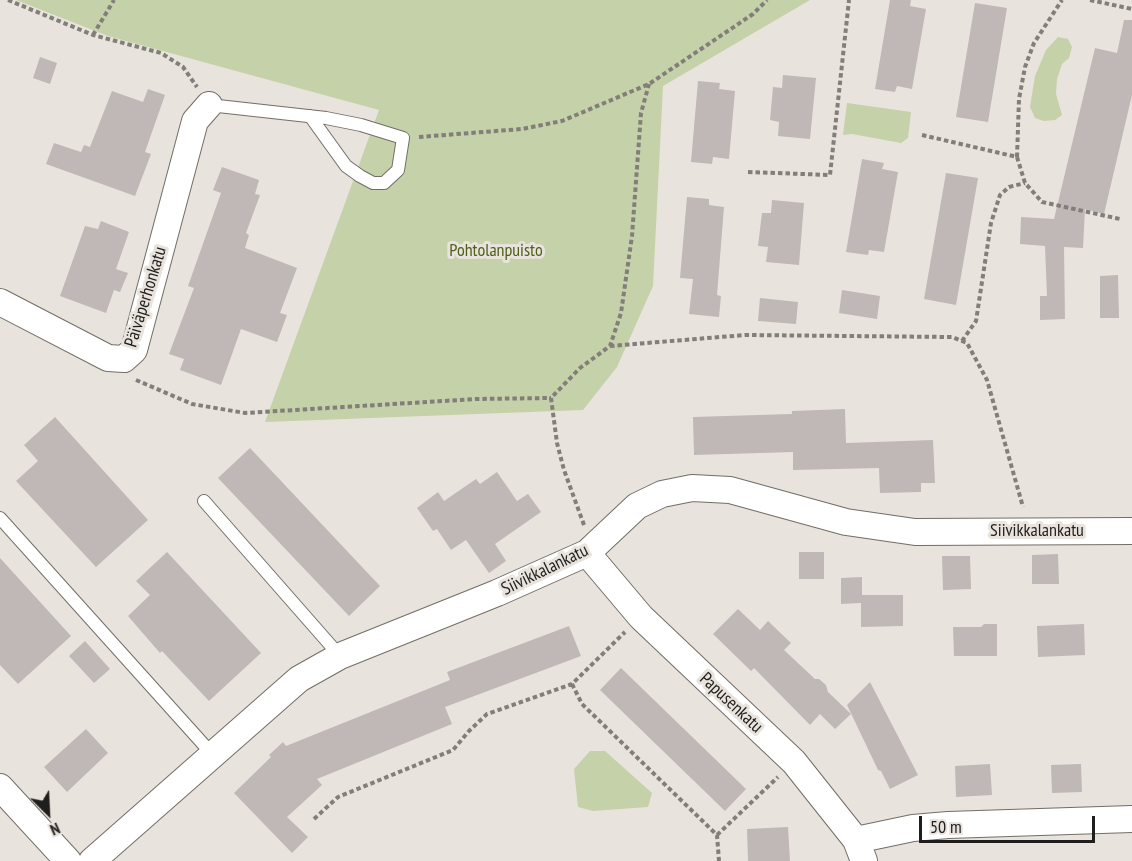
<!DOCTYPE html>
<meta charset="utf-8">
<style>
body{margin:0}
#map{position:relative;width:1132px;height:861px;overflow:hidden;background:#e9e3dd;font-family:"PT Sans Narrow",sans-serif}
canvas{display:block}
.north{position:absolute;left:18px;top:783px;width:60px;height:60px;-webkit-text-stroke:4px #e9e3dd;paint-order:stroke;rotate:156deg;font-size:16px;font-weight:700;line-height:24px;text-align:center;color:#201e1c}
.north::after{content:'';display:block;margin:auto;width:21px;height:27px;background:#201e1c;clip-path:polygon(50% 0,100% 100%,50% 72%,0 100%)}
.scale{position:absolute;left:919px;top:816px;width:176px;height:27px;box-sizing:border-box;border:3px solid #201e1c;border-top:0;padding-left:8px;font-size:18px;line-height:21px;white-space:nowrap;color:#201e1c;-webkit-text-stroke:4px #e9e3dd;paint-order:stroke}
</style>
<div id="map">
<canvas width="1132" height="861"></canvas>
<div class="north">N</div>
<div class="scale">50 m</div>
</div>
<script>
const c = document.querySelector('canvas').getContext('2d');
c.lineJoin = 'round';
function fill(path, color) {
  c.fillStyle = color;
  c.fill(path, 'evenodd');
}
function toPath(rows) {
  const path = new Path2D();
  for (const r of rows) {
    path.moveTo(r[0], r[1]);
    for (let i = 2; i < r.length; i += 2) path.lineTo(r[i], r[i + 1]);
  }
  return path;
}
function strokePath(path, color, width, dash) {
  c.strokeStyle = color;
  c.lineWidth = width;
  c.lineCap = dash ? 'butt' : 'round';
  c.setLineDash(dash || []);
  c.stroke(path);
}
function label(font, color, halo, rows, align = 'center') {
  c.font = font + ' "PT Sans Narrow",sans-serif';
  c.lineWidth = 6;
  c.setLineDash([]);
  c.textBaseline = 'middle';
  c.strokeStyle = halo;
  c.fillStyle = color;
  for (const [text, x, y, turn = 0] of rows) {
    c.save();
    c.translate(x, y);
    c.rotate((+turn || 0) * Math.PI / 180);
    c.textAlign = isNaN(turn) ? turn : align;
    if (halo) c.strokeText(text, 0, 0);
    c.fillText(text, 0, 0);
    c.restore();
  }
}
const green = toPath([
 [16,0,810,0,663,86,653,286,617,367,583,410,265,422,379,110,108,36],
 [1058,37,1068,39,1072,47,1069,58,1062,64,1057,79,1056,94,1062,115,1055,120,1044,121,1035,118,1030,107,1035,76,1046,50],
 [847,103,911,112,908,138,901,143,852,134,843,135],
 [590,751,605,751,652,793,648,807,593,811,578,807,574,769]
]);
const building = toPath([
 [890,0,911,0,910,6,926,9,912,89,897,86,895,92,875,89],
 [975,3,1007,8,988,122,956,117],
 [1124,20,1132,20,1132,95,1104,214,1085,209,1083,248,1064,247,1065,319,1040,320,1040,296,1047,296,1045,246,1020,244,1021,217,1054,219,1095,48,1117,53],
 [40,57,57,63,50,84,33,78],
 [783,75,816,78,810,139,778,136,779,122,770,120,773,87,782,88],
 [698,81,720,83,719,89,735,91,729,159,713,157,712,164,691,162],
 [148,89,165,95,145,152,151,154,135,196,46,164,54,143,81,152,84,145,90,147,112,91,143,102],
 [862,159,884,163,882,169,898,172,884,252,869,250,868,255,846,252],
 [222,167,259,180,255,194,260,195,246,233,249,235,245,248,297,268,280,313,287,315,277,342,241,329,221,385,180,370,184,359,169,354,194,288,188,286,221,193,213,190],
 [946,173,978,178,956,305,924,299],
 [687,197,709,199,709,205,724,207,717,295,721,296,719,317,689,314,693,279,680,278],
 [772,200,804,203,799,265,766,262,768,247,758,246,762,213,771,213],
 [101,221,129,232,116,269,128,273,120,292,114,290,106,313,60,296,85,226,98,229],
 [1118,275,1119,318,1100,318,1100,276],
 [842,290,880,296,877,319,839,313],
 [760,298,798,302,796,324,758,321],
 [845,409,846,443,933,440,935,483,921,483,921,492,880,493,879,468,793,470,793,452,694,455,693,417,792,414,792,411],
 [55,417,148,520,96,567,16,481,38,461,24,445],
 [250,448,380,586,349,616,218,478],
 [497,472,517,501,528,494,541,512,495,544,506,561,489,573,466,540,451,550,437,529,433,531,417,508,438,492,444,501,476,479,480,484],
 [167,552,261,653,209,701,162,651,160,653,128,616,150,595,136,581],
 [799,552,824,552,824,579,799,579],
 [1058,554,1059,584,1032,584,1032,555],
 [942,556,970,556,971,589,943,590],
 [0,558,71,636,18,684,0,665],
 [862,577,862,595,903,595,903,626,861,627,861,603,841,604,841,578],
 [738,609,760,630,768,621,791,643,784,650,815,679,819,679,826,685,828,692,851,714,835,729,820,714,810,725,754,668,751,671,713,634],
 [984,624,997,624,997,656,954,656,953,627,981,627],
 [1084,624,1085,655,1038,657,1037,626],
 [569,626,581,656,445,707,452,724,317,779,322,785,287,817,308,837,292,853,234,793,271,757,269,755,283,742,286,746,450,680,447,672],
 [85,641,110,669,94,683,69,656],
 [621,668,746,789,725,811,600,690],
 [870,682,918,775,890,789,881,771,878,770,847,705],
 [86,729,108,753,67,792,44,767],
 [990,764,992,795,956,797,955,766],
 [1081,764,1082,792,1052,793,1051,765],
 [788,827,790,861,748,861,747,829]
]);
const path = toPath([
 [8,0,93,35,161,53,183,67,197,87],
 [1090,0,1132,9],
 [93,35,114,0],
 [922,135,1017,157,1019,99,1025,67,1034,43,1062,0],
 [419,137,522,129,562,121,649,84,753,14,767,0],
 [1017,157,1025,183,1042,202,1120,219],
 [748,172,830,175,849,0],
 [962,341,976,321,991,223,1000,195,1009,187,1025,183],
 [610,346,745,335,952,337,967,343,987,380,1023,507],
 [136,380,192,404,245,413,476,399,551,398],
 [584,525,564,470,557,443,551,398,580,368,610,346,621,313,632,236,641,113,649,84],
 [572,684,582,704,717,835,719,861],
 [314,819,338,797,453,750,469,731,487,714,572,684,625,632],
 [717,835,778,777]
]);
const lane = toPath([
 [209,105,326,118,361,125,403,138,398,170,384,183,373,183,360,176,346,166,310,116],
 [204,501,340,656],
 [0,518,213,755]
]);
const street = toPath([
 [0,302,108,358,124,359,134,350,195,121,209,105],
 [587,553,641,617,794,762,856,840,864,861],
 [0,787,68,861],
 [856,840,913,828,948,825,1132,819],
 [92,861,299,679,340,656,497,593,587,553,637,506,662,494,692,488,730,490,846,522,915,532,1132,531]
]);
const parkNames = [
 ["Pohtolanpuisto",496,251]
];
const streetNames = [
 ["Päiväperhonkatu",146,297,-73],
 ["Siivikkalankatu",1037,531],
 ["Siivikkalankatu",545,570,-26],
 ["Papusenkatu",731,703,43]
];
fill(green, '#c4d1a9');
fill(building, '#c0b7b7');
strokePath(lane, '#736d68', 14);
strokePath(street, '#736d68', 28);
strokePath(path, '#827e7a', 4, [4.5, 3]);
strokePath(lane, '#fff', 12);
strokePath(street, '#fff', 26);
label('18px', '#4e5f18', '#e9e3dd', parkNames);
label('18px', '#201e1c', '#e9e3dd', streetNames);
</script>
